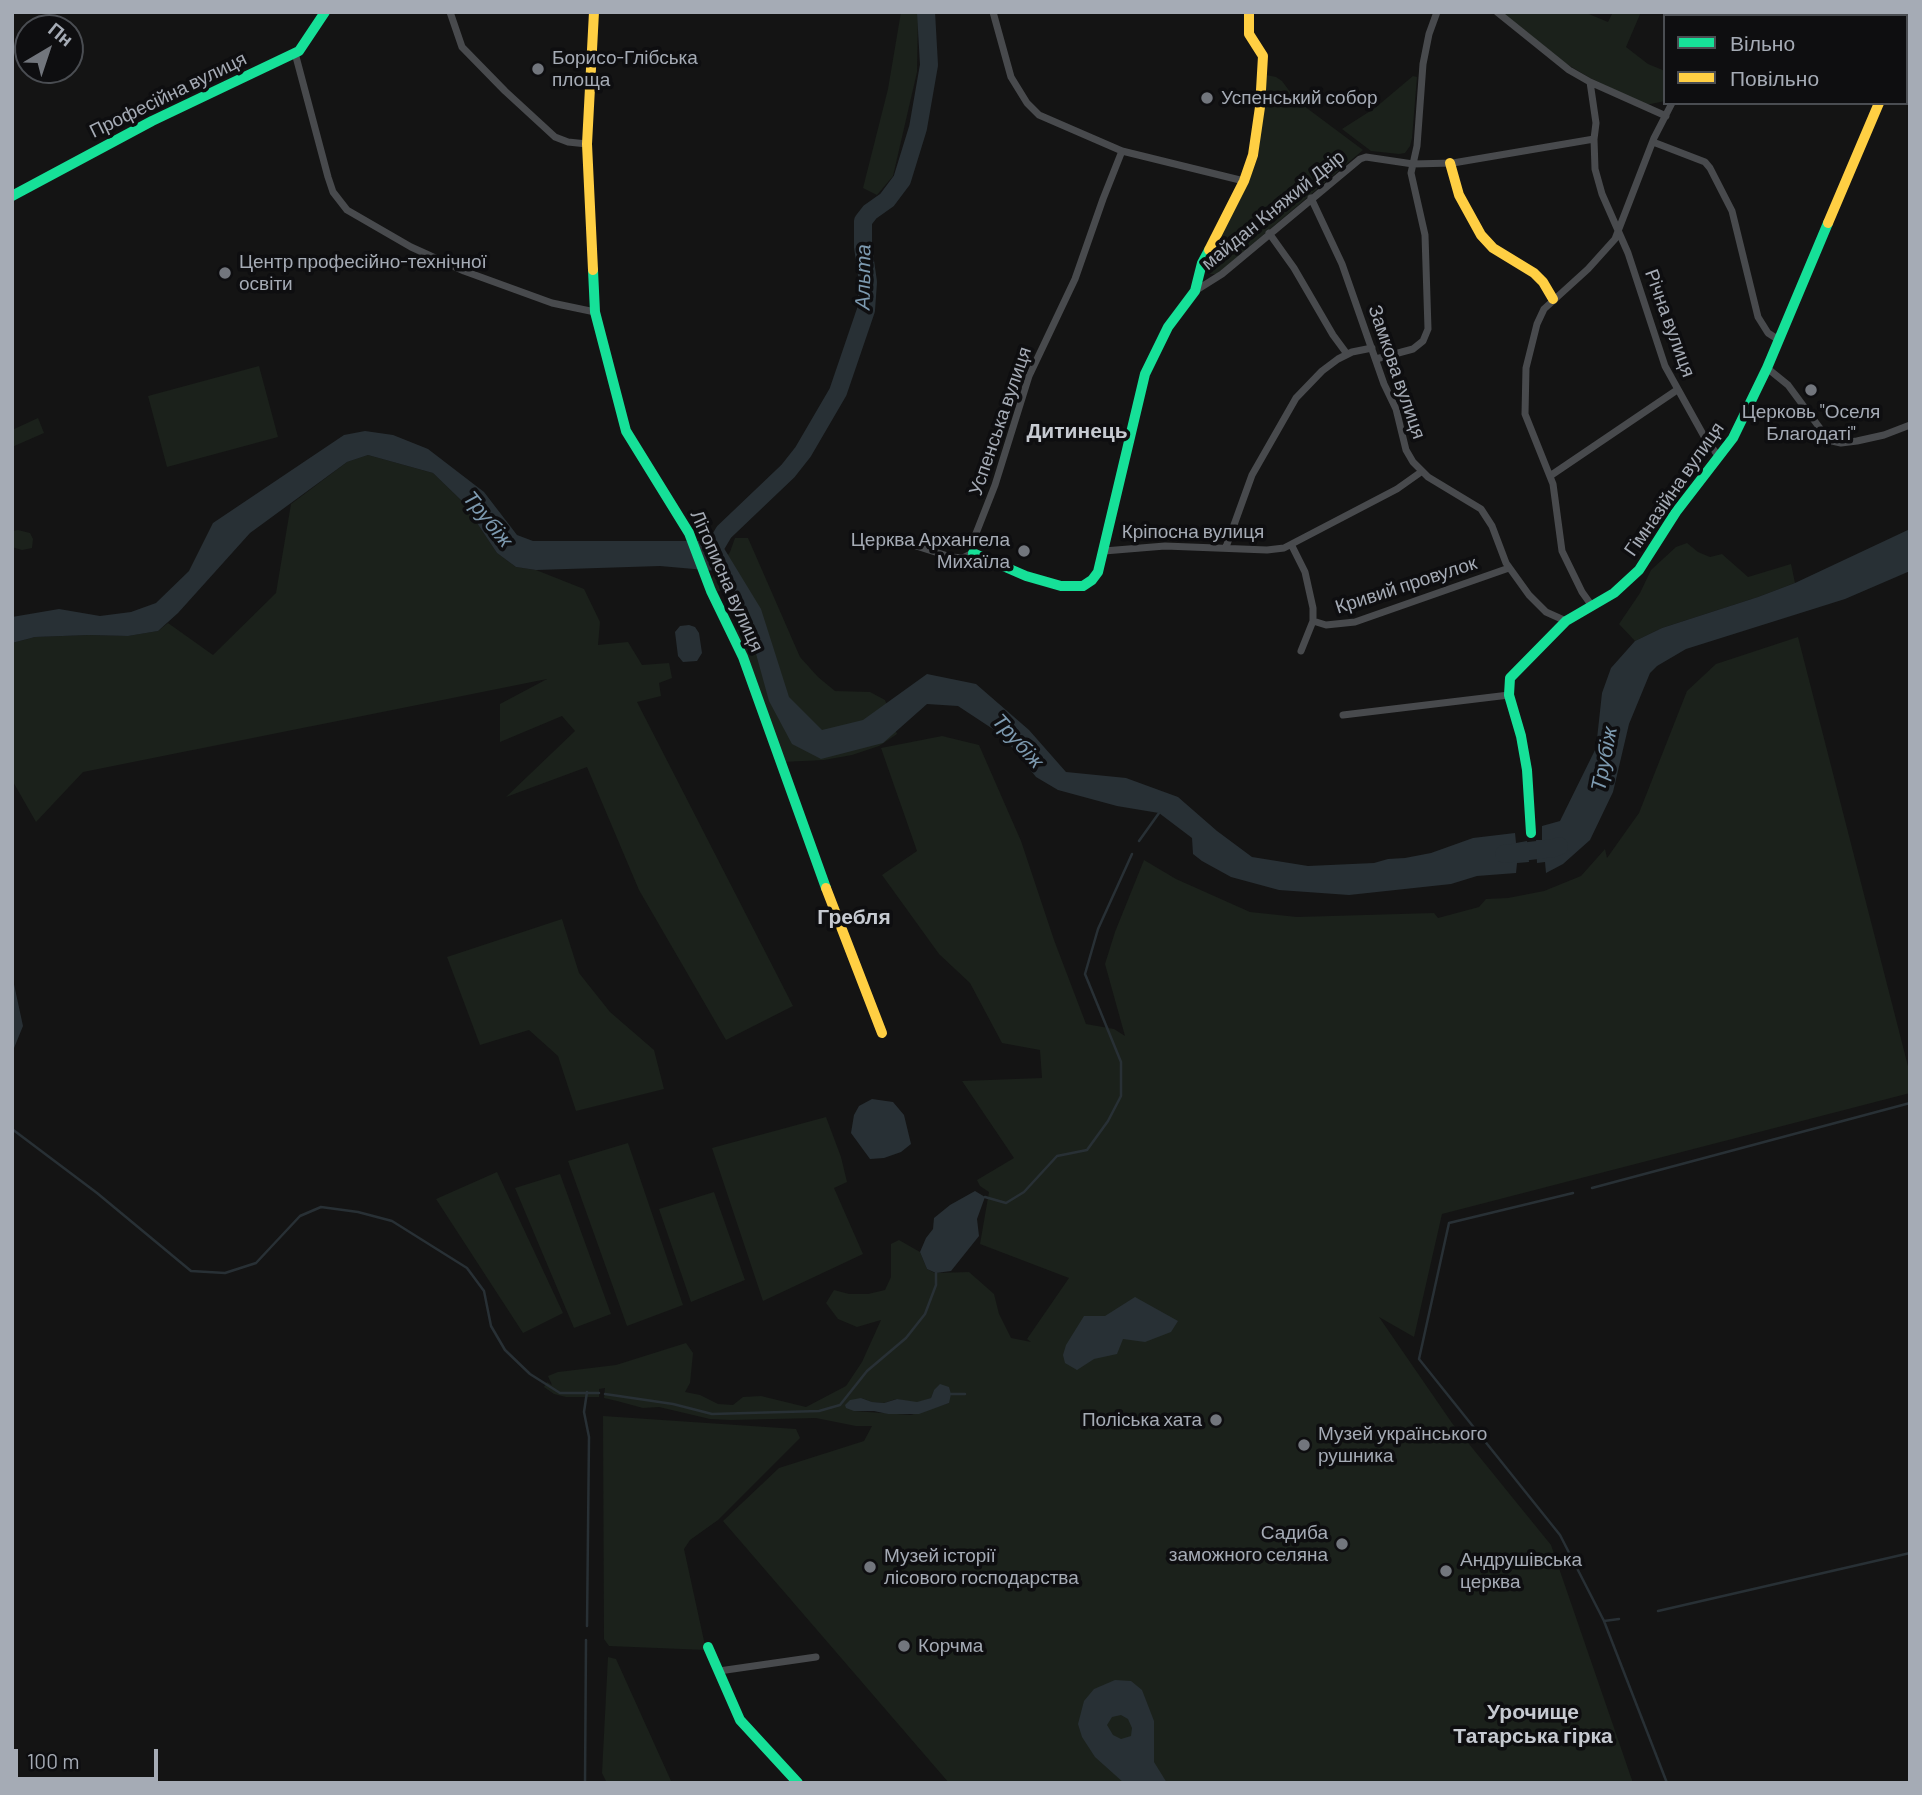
<!DOCTYPE html>
<meta charset="utf-8">
<style>
body{margin:0}
#map{position:relative;width:1922px;height:1795px;overflow:hidden;background:#141414;font-family:Barlow,sans-serif}
canvas{display:block}
.frame{position:absolute;inset:0;border:14px solid #a5abb5;pointer-events:none}
.legend{position:absolute;left:1663px;top:14px;width:245px;height:91px;box-sizing:border-box;background:#0e0e10;border:2px solid #4a4d52;margin:0;padding:9px 12px;list-style:none;font-size:21px;color:#a5abb5}
.legend li{display:flex;align-items:center;gap:14px;height:35px}
.legend b{width:35px;border:2px solid #4a4d52}
.north{position:absolute;left:14px;top:14px;width:70px;height:70px;box-sizing:border-box;background:#0e0e10;border:2px solid #4a4d52;border-radius:50%;rotate:39deg;font-size:19px;font-weight:700;line-height:28px;text-align:center;color:#a5abb5}
.north::after{content:'';display:block;margin:auto;width:24px;height:32px;background:#72767d;clip-path:polygon(50% 0,100% 100%,50% 72%,0 100%)}
.scale{position:absolute;left:14px;top:1749px;width:144px;height:32px;box-sizing:border-box;border:4px solid #a5abb5;border-top:0;padding-left:9px;font-size:21px;line-height:24px;white-space:nowrap;color:#a5abb5;-webkit-text-stroke:5px #0e0e10;paint-order:stroke}
</style>
<div id="map">
<canvas width="1922" height="1795"></canvas>
<div class="frame"></div>
<ul class="legend">
<li><b style="height:9px;background:#16e098"></b>Вільно</li>
<li><b style="height:9px;background:#ffcf43"></b>Повільно</li>
</ul>
<div class="north">Пн</div>
<div class="scale">100 m</div>
</div>
<script>
const c = document.querySelector('canvas').getContext('2d');
c.lineJoin = 'round';
function fill(path, color) {
  c.fillStyle = color;
  c.fill(path, 'evenodd');
}
function toPath(rows) {
  const path = new Path2D();
  for (const r of rows) {
    path.moveTo(r[0], r[1]);
    for (let i = 2; i < r.length; i += 2) path.lineTo(r[i], r[i + 1]);
  }
  return path;
}
function strokePath(path, color, width, dash) {
  c.strokeStyle = color;
  c.lineWidth = width;
  c.lineCap = dash ? 'butt' : 'round';
  c.setLineDash(dash || []);
  c.stroke(path);
}
function label(font, color, halo, rows, align = 'center') {
  c.font = font + ' Barlow,sans-serif';
  c.lineWidth = 7;
  c.setLineDash([]);
  c.textBaseline = 'middle';
  c.strokeStyle = halo;
  c.fillStyle = color;
  for (const [text, x, y, turn = 0] of rows) {
    c.save();
    c.translate(x, y);
    c.rotate((+turn || 0) * Math.PI / 180);
    c.textAlign = isNaN(turn) ? turn : align;
    if (halo) c.strokeText(text, 0, 0);
    c.fillText(text, 0, 0);
    c.restore();
  }
}
const green = toPath([
 [901,12,918,12,917,72,893,176,877,195,863,188,888,89],
 [1501,12,1584,12,1608,22,1613,12,1641,12,1626,47,1648,64,1665,71,1665,101,1646,105,1590,78,1565,63],
 [1266,75,1276,77,1282,81,1296,100,1363,150,1222,270,1217,274,1210,274,1205,267,1247,186,1258,157],
 [1413,76,1417,77,1412,138,1410,146,1405,153,1399,154,1371,151,1342,129,1375,108],
 [259,366,278,437,167,467,148,396],
 [38,418,44,433,12,447,12,430],
 [368,455,433,473,463,502,497,553,516,567,536,570,584,589,600,622,598,645,628,642,642,665,669,663,672,678,659,683,661,696,637,702,793,1006,726,1040,639,890,587,767,506,797,575,731,562,716,500,742,500,704,547,679,83,772,36,822,12,780,12,643,35,637,89,635,128,636,158,631,168,623,213,655,276,593,291,504,347,462],
 [18,530,30,533,33,539,32,548,22,550,12,547,12,531],
 [735,538,748,538,800,657,818,677,835,691,870,692,885,700,897,734,879,746,852,755,824,760,782,762,735,631,742,627,725,589,717,592,711,580,730,552],
 [1687,543,1698,552,1710,557,1722,554,1748,577,1791,564,1795,583,1758,597,1662,628,1635,641,1619,624,1640,593,1651,570,1676,547],
 [1798,637,1910,1074,1910,1093,1442,1214,1414,1337,1379,1317,1452,1423,1551,1545,1633,1783,949,1783,723,1521,779,1468,864,1441,872,1426,856,1426,816,1418,731,1420,710,1419,659,1407,643,1408,617,1401,604,1398,605,1388,599,1389,599,1397,566,1397,554,1394,544,1387,547,1382,552,1385,548,1376,558,1372,616,1365,686,1343,693,1353,690,1383,685,1392,700,1395,718,1404,733,1405,743,1397,761,1396,806,1407,846,1386,862,1362,881,1320,857,1327,838,1319,826,1303,834,1290,849,1294,868,1294,885,1290,891,1277,891,1244,899,1240,920,1252,927,1269,935,1273,969,1272,994,1294,999,1314,1011,1338,1031,1342,1027,1339,1069,1278,980,1244,989,1192,980,1186,977,1180,1014,1158,962,1081,1042,1078,1040,1050,1002,1043,970,983,939,954,882,875,917,851,881,748,942,736,979,745,1021,841,1054,940,1086,1024,1114,1029,1125,1036,1105,964,1115,932,1144,860,1176,879,1250,912,1297,917,1434,913,1438,918,1479,907,1486,899,1508,898,1544,891,1581,876,1605,849,1607,858,1639,813,1687,691,1716,664],
 [934,1390,949,1403,911,1415,854,1411,861,1398,872,1402,884,1403,896,1399,917,1403,931,1398],
 [562,919,579,973,610,1012,654,1050,664,1089,576,1111,558,1056,529,1030,480,1045,447,957],
 [826,1117,841,1157,847,1182,834,1188,863,1254,763,1301,712,1148],
 [628,1143,683,1305,627,1326,568,1161],
 [497,1172,563,1313,523,1333,436,1199],
 [560,1174,611,1314,574,1328,515,1188],
 [714,1192,745,1280,691,1302,659,1209],
 [603,1416,796,1429,800,1438,718,1520,690,1540,684,1549,706,1650,609,1646,604,1639],
 [608,1657,616,1659,672,1783,607,1783,602,1773]
]);
const water = toPath([
 [365,431,393,435,428,449,484,492,517,535,533,541,705,541,721,532,725,536,722,545,761,609,789,697,822,730,863,720,927,674,976,684,1029,730,1066,772,1126,778,1178,797,1217,831,1252,857,1308,866,1374,863,1388,859,1405,858,1431,853,1473,838,1515,833,1516,843,1527,841,1529,862,1517,863,1516,873,1477,876,1451,884,1349,895,1279,890,1231,877,1202,861,1193,854,1192,838,1159,813,1117,806,1058,790,1036,777,1002,735,958,706,927,704,883,743,821,759,792,744,769,701,744,610,717,571,660,566,536,570,516,567,497,553,463,502,433,473,368,455,347,462,250,533,178,613,158,631,128,636,89,635,35,637,12,643,12,617,59,609,100,616,131,612,156,603,189,571,213,523,344,435],
 [1910,529,1910,571,1845,599,1686,649,1657,666,1650,673,1629,724,1613,792,1590,840,1563,864,1546,873,1545,862,1537,863,1536,840,1542,840,1542,826,1560,821,1596,748,1602,693,1611,668,1635,641,1662,628,1758,597,1795,583],
 [689,625,695,627,699,633,702,653,697,661,683,662,678,656,675,632,680,626],
 [12,975,23,1026,12,1053],
 [872,1099,893,1102,904,1115,911,1144,901,1152,884,1158,870,1159,851,1133,854,1115,859,1106],
 [975,1191,985,1197,977,1219,979,1236,951,1271,936,1273,927,1269,920,1252,926,1238,933,1229,934,1218,950,1205],
 [1135,1297,1178,1321,1171,1332,1145,1342,1123,1339,1117,1354,1094,1359,1077,1370,1065,1363,1063,1355,1066,1345,1084,1316,1105,1316],
 [940,1384,949,1387,951,1394,949,1403,919,1414,888,1414,874,1411,854,1411,846,1408,845,1405,850,1400,861,1398,872,1402,884,1403,897,1399,917,1402,931,1398,934,1390],
 [1115,1680,1131,1681,1142,1690,1154,1721,1154,1762,1167,1783,1124,1783,1095,1757,1082,1737,1078,1724,1084,1701,1094,1689],
 [1121,1715,1128,1719,1132,1728,1131,1736,1121,1739,1113,1735,1107,1725,1112,1717]
]);
const stream = toPath([
 [1139,841,1159,813],
 [12,1129,97,1193,191,1271,225,1273,256,1263,300,1216,321,1207,358,1212,392,1221,467,1268,484,1291,491,1326,505,1350,530,1374,560,1393,599,1393],
 [1592,1188,1910,1103],
 [1573,1193,1449,1223,1419,1359,1560,1535,1604,1621],
 [985,1197,1006,1203,1024,1192,1057,1156,1087,1150,1108,1121,1121,1096,1121,1062,1085,974,1098,929,1132,854],
 [605,1394,673,1404,712,1414,819,1411,840,1405,867,1371,906,1338,925,1314,936,1285,936,1273],
 [951,1394,965,1394],
 [1658,1611,1910,1553],
 [1619,1619,1604,1621,1667,1783],
 [587,1626,589,1437,584,1412,587,1392],
 [585,1783,586,1640]
]);
const river = toPath([
 [711,554,724,532,788,471,803,452,838,392,866,310,868,282,863,247,863,221,870,212,887,200,902,180,918,128,929,65,926,12],
 [1504,854,1554,848,1559,846]
]);
const street = toPath([
 [450,12,462,47,505,91,555,137,568,142,587,144],
 [993,12,1011,77,1027,103,1039,115,1122,151,1244,181],
 [1497,12,1569,70,1590,82,1596,123,1594,139,1595,169,1602,194,1628,253,1665,366,1705,438,1719,457],
 [1703,16,1704,12],
 [1906,40,1910,32],
 [295,53,328,177,333,192,347,210,411,247,464,271,552,303,595,312],
 [1590,82,1666,116],
 [1653,142,1705,162,1710,168,1732,211,1758,317,1768,333,1779,340],
 [1311,198,1342,264,1384,384,1396,409,1406,450,1413,462,1428,477,1481,509,1492,526,1506,563,1529,595,1546,612,1566,621],
 [1269,233,1294,268,1333,335,1347,354],
 [1195,291,1222,274,1360,159,1366,157,1413,164,1453,163,1594,139],
 [1376,359,1413,349,1423,341,1428,329,1425,235,1411,173,1417,146,1423,64,1429,34,1437,12],
 [1767,368,1788,385,1825,435,1832,441,1841,443,1857,441,1884,435,1910,425],
 [1550,476,1677,390],
 [858,536,894,539,951,557,963,558,973,553,973,541,995,485,1029,376,1075,279,1103,199,1122,151],
 [1292,546,1305,572,1313,608,1313,621,1301,651],
 [1226,547,1252,475,1296,398,1322,371,1338,359,1352,352,1372,348],
 [1104,551,1165,546,1267,550,1284,548,1397,489,1421,472],
 [1592,606,1582,592,1562,551,1553,484,1525,414,1526,368,1537,324,1544,309,1588,269,1615,239,1654,138,1672,103],
 [1313,621,1326,625,1355,622,1509,568],
 [1343,715,1509,695],
 [719,1671,816,1657]
]);
const fast = toPath([
 [1906,68,1910,69],
 [1906,83,1910,84],
 [12,196,152,121,299,51,325,12],
 [593,270,595,312,626,431,689,533,711,591,743,657,826,888],
 [973,553,1026,576,1061,586,1083,586,1092,580,1098,572,1145,374,1168,327,1195,291,1202,263,1209,250],
 [1531,833,1527,770,1521,736,1509,695,1510,678,1566,621,1614,593,1639,570,1676,512,1733,438,1767,368,1828,223],
 [708,1647,740,1720,798,1783]
]);
const slow = toPath([
 [1745,12,1753,16],
 [1779,12,1787,16],
 [1450,163,1459,195,1481,235,1493,248,1534,273,1543,282,1553,299],
 [1828,223,1879,103],
 [1209,250,1244,181,1253,155,1260,107,1263,56,1249,34,1249,12],
 [593,270,587,144,594,12],
 [826,888,882,1033]
]);
const markers = [
 [538,69,7,"#72767d"],
 [1207,98,7,"#72767d"],
 [225,273,7,"#72767d"],
 [1811,390,7,"#72767d"],
 [1024,551,7,"#72767d"],
 [1216,1420,7,"#72767d"],
 [1304,1445,7,"#72767d"],
 [1342,1544,7,"#72767d"],
 [870,1567,7,"#72767d"],
 [1446,1571,7,"#72767d"],
 [904,1646,7,"#72767d"]
];
const poiNames = [
 ["Борисо-Глібська",552,58],
 ["площа",552,80],
 ["Успенський собор",1221,98],
 ["Центр професійно-технічної",239,262],
 ["освіти",239,284],
 ["Церковь \"Оселя",1811,412,"center"],
 ["Благодаті\"",1811,434,"center"],
 ["Церква Архангела",1010,540,"right"],
 ["Михаїла",1010,562,"right"],
 ["Поліська хата",1202,1420,"right"],
 ["Музей українського",1318,1434],
 ["рушника",1318,1456],
 ["Садиба",1328,1533,"right"],
 ["заможного селяна",1328,1555,"right"],
 ["Музей історії",884,1556],
 ["лісового господарства",884,1578],
 ["Андрушівська",1460,1560],
 ["церква",1460,1582],
 ["Корчма",918,1646]
];
const streetNames = [
 ["Професійна вулиця",168,95,-26],
 ["майдан Княжий Двір",1273,210,-39],
 ["Річна вулиця",1670,323,70],
 ["Замкова вулиця",1397,372,71],
 ["Успенська вулиця",1000,421,-71],
 ["Гімназійна вулиця",1674,489,-55],
 ["Кріпосна вулиця",1193,532],
 ["Літописна вулиця",727,581,66],
 ["Кривий провулок",1406,585,-18]
];
const waterNames = [
 ["Альта",863,277,-89],
 ["Трубіж",488,519,51],
 ["Трубіж",1018,741,48],
 ["Трубіж",1604,759,-79]
];
const neighbourhoodNames = [
 ["Дитинець",1077,431],
 ["Гребля",854,917],
 ["Урочище",1533,1712],
 ["Татарська гірка",1533,1736]
];
fill(green, '#1b211b');
fill(water, '#283035');
strokePath(stream, '#283035', 2.5);
strokePath(river, '#283035', 18);
strokePath(street, '#484a4d', 7);
strokePath(fast, '#16e098', 10);
strokePath(slow, '#ffcf43', 10);
for (const [x, y, r, color] of markers) {
  const dot = new Path2D();
  dot.arc(x, y, r, 0, 2 * Math.PI);
  c.fillStyle = color;
  c.fill(dot);
  strokePath(dot, '#0e0e10', 2.5);
}
label('19px', '#a5abb5', '#0e0e10', poiNames, 'left');
label('19px', '#a5abb5', '#0e0e10', streetNames);
label('italic 21px', '#7d9ab0', '#0e0e10', waterNames);
label('bold 21px', '#c6cad1', '#0e0e10', neighbourhoodNames);
</script>
